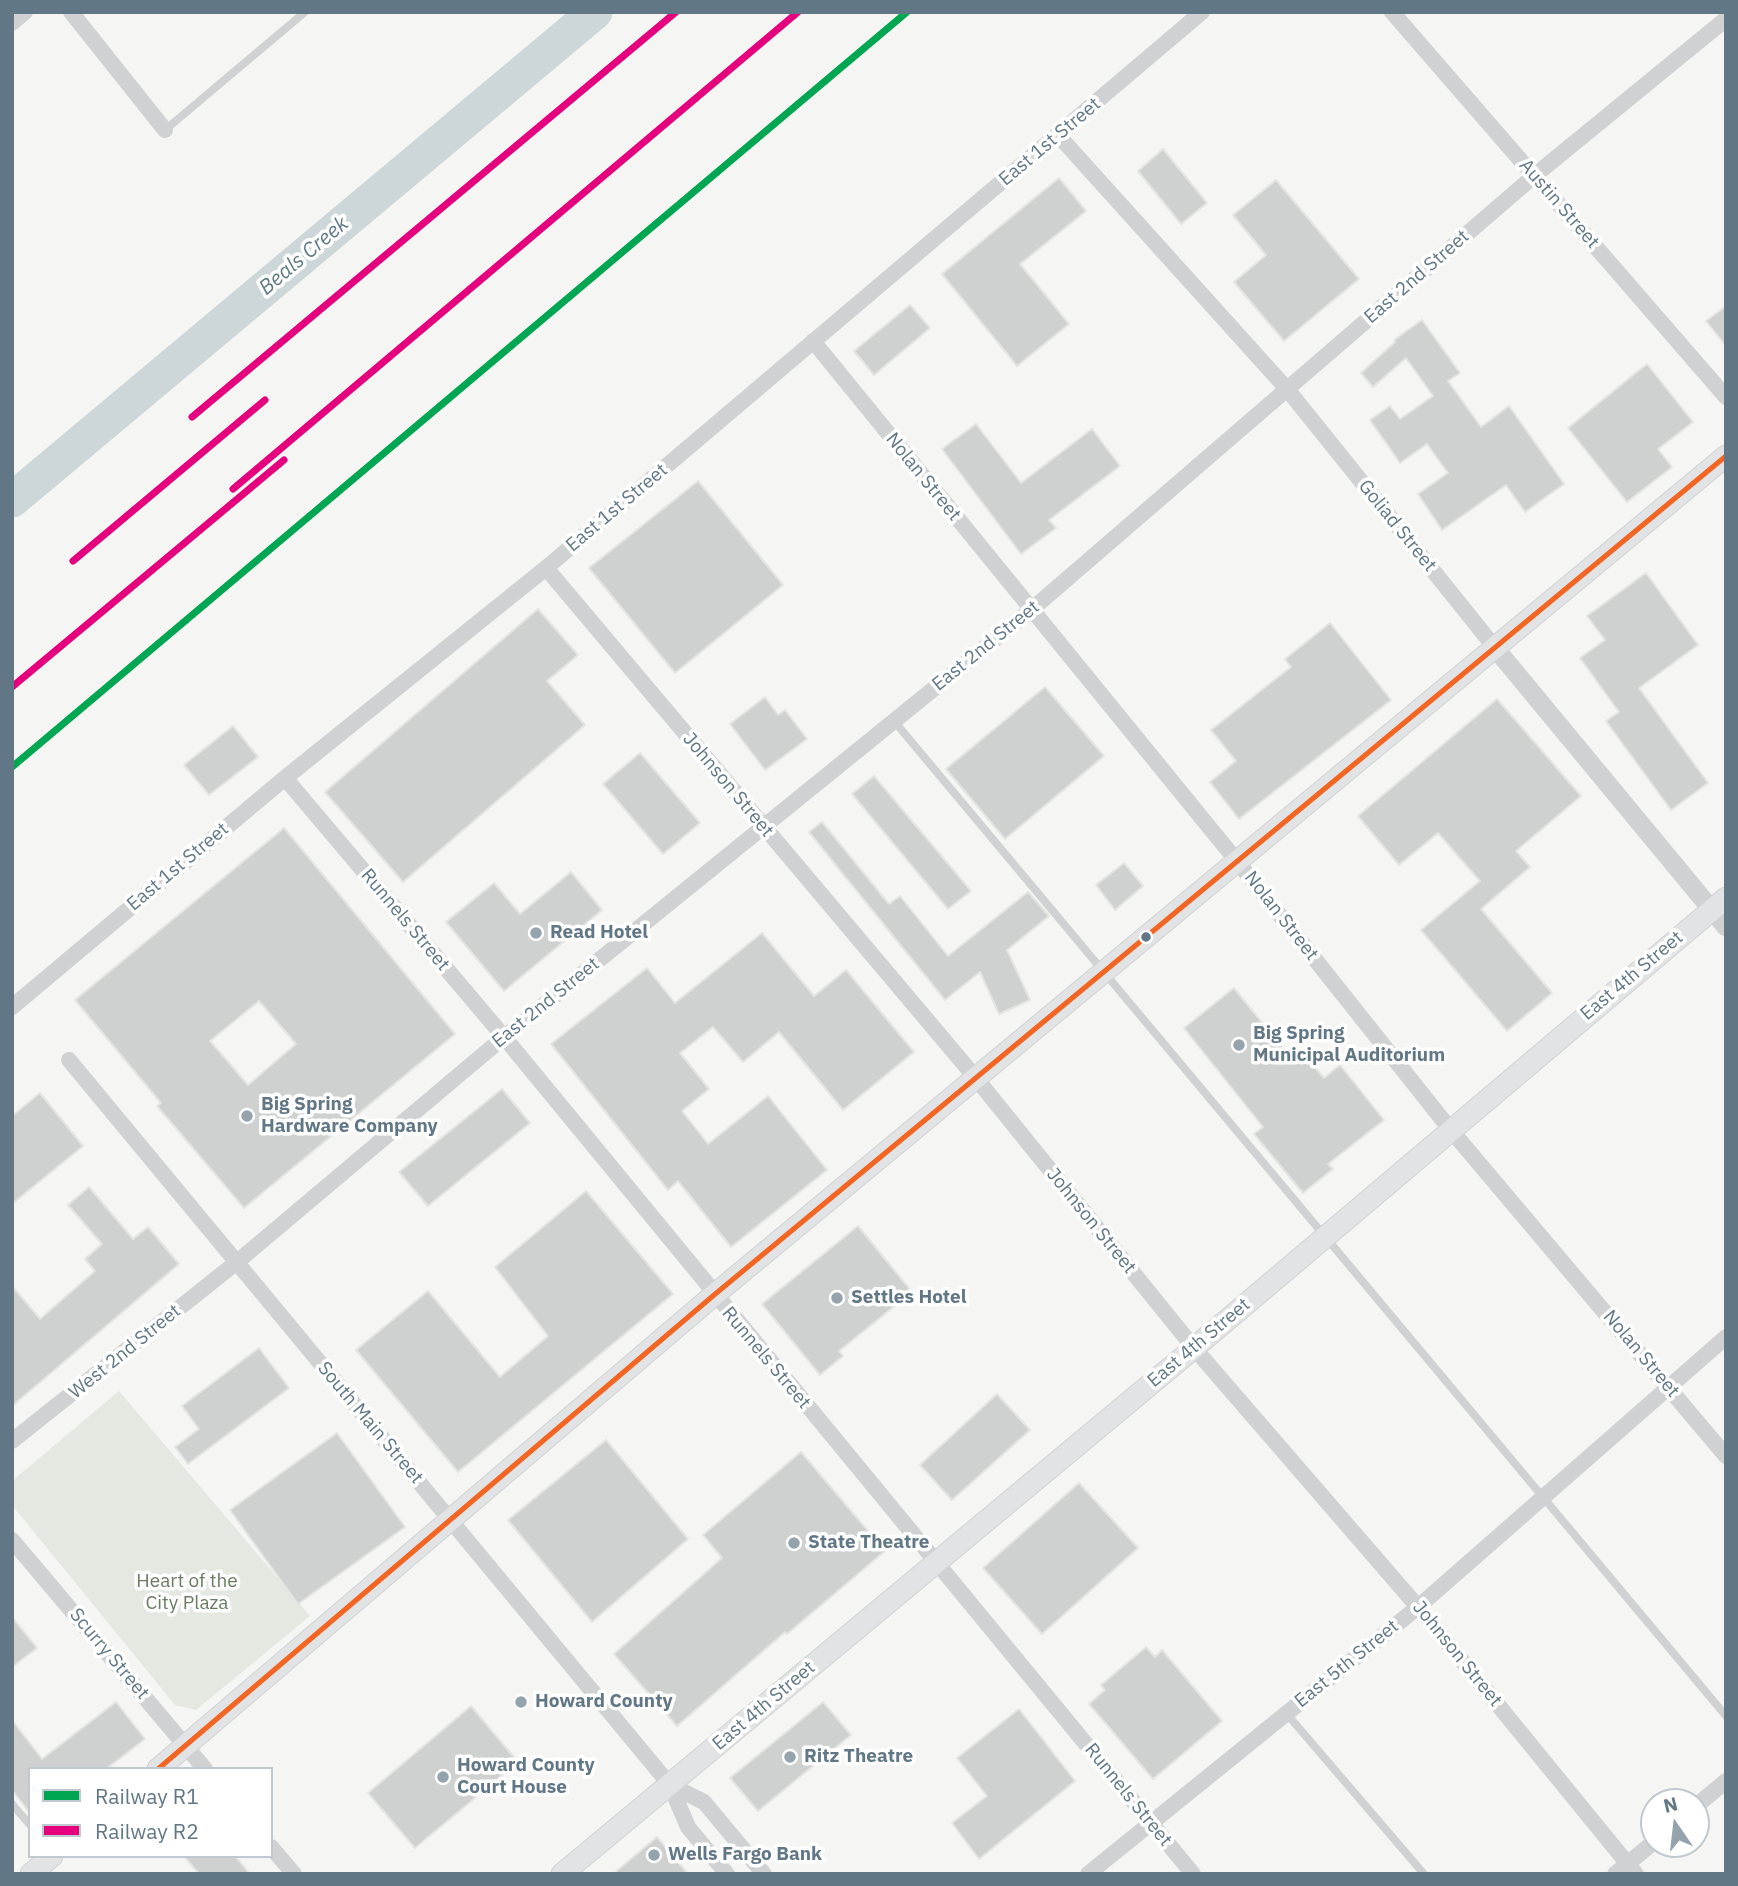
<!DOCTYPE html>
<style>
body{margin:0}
#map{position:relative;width:1738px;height:1886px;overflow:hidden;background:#f5f5f3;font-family:"IBM Plex Sans",sans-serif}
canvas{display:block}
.frame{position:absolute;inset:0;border:14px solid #627786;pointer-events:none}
.legend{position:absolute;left:28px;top:1767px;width:245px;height:91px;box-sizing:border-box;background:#fff;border:2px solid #c0c9cf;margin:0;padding:9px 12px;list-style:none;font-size:21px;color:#627786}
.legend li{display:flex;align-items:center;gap:14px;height:35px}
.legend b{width:35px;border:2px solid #c0c9cf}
.north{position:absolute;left:1640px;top:1788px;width:70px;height:70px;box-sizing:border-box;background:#fff;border:2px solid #c0c9cf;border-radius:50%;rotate:346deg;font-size:19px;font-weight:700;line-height:28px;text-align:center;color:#627786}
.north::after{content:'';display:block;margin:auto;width:24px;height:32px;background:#95a3ac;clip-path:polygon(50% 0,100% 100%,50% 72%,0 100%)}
</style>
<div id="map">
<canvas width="1738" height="1886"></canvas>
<div class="frame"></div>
<ul class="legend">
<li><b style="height:9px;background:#00a651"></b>Railway R1</li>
<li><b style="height:9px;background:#e5007d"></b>Railway R2</li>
</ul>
<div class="north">N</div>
</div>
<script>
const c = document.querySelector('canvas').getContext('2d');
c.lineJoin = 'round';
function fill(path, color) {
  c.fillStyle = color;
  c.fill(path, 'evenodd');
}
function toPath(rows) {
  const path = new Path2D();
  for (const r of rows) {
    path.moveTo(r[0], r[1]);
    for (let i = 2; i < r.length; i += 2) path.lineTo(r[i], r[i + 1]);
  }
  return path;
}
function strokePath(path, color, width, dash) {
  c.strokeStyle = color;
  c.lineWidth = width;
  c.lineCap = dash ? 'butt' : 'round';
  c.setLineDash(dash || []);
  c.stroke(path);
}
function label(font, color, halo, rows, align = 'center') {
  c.font = font + ' "IBM Plex Sans",sans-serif';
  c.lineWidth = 7;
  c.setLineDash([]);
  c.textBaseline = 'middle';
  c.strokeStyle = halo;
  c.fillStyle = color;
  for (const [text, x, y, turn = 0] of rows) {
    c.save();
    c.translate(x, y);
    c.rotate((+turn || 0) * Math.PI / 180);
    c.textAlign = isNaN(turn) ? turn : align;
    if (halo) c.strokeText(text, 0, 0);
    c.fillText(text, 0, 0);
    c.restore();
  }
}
const green = toPath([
 [119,1391,310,1616,196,1710,175,1705,12,1505,12,1481]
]);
const river = toPath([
 [12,500,595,12]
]);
const building = toPath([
 [1163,149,1207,203,1181,224,1138,171,1163,149],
 [1059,178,1086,211,1020,264,1069,324,1017,366,942,274,1059,178],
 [1276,180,1359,279,1284,341,1234,282,1266,255,1233,215,1276,180],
 [910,305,930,328,874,375,854,351,910,305],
 [1726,306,1726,346,1706,321,1726,306],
 [1422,320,1460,373,1448,381,1481,427,1509,406,1564,484,1525,512,1506,485,1442,530,1418,494,1448,473,1427,444,1400,463,1370,420,1390,406,1400,419,1433,396,1406,358,1373,387,1361,373,1395,342,1394,340,1422,320],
 [1647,364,1693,422,1658,449,1672,467,1627,502,1568,428,1647,364],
 [976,424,1021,483,1092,429,1120,466,1049,520,1056,528,1021,554,942,449,976,424],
 [698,481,783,585,675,673,589,568,698,481],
 [1646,573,1698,645,1639,688,1708,783,1671,810,1606,721,1619,712,1580,658,1605,640,1587,616,1646,573],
 [538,609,578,655,547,681,585,725,403,882,325,792,538,609],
 [1330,623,1391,700,1239,819,1210,782,1236,761,1211,730,1291,667,1285,659,1330,623],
 [1045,687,1104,756,1005,839,946,769,1045,687],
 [765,697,778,715,785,710,807,739,765,770,730,724,765,697],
 [1497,699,1581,796,1516,851,1530,867,1481,909,1552,993,1507,1031,1421,930,1480,881,1438,833,1399,865,1358,816,1497,699],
 [233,726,258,757,209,795,184,765,233,726],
 [640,753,700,823,663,854,603,784,640,753],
 [874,776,971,891,948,909,852,794,874,776],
 [822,822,889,904,900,896,948,956,1028,892,1049,916,1007,950,1030,1000,999,1014,980,972,945,1000,809,832,822,822],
 [284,828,455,1034,244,1208,157,1106,161,1103,75,1000,284,828],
 [259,1001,296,1044,248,1085,210,1041,259,1001],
 [1124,863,1143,886,1115,910,1096,885,1124,863],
 [571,872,602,910,504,991,446,922,494,883,520,914,571,872],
 [762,933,814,996,846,970,914,1052,843,1110,779,1032,743,1062,713,1027,680,1053,709,1089,682,1111,708,1144,768,1096,827,1170,731,1247,678,1181,668,1190,551,1044,647,968,675,1003,762,933],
 [1234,988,1294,1062,1304,1054,1324,1078,1340,1065,1384,1120,1328,1164,1333,1169,1303,1193,1254,1134,1263,1127,1184,1028,1234,988],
 [502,1089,530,1123,428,1206,399,1172,502,1089],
 [40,1093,83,1146,12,1204,12,1116,40,1093],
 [89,1187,133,1239,148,1227,179,1264,12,1406,12,1286,40,1319,95,1271,85,1259,102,1244,68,1205,89,1187],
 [586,1191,673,1294,458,1472,356,1350,428,1291,500,1377,548,1336,495,1267,586,1191],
 [858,1226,912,1292,839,1351,843,1356,820,1375,762,1304,858,1226],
 [259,1348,289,1388,188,1464,175,1447,199,1429,182,1406,259,1348],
 [997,1394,1030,1430,952,1500,920,1465,997,1394],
 [337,1433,405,1527,298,1604,230,1510,337,1433],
 [606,1440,688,1539,592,1622,508,1520,606,1440],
 [801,1452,885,1551,787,1634,785,1632,677,1726,614,1654,722,1558,703,1535,801,1452],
 [1079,1483,1138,1548,1042,1634,983,1568,1079,1483],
 [12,1617,37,1648,12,1667,12,1617],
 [1146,1647,1155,1657,1162,1650,1222,1721,1153,1779,1089,1704,1105,1690,1101,1685,1146,1647],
 [116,1702,145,1739,106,1769,30,1769,30,1813,12,1790,12,1720,42,1759,116,1702],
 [823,1702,851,1735,758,1811,730,1778,823,1702],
 [471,1706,518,1762,415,1848,368,1793,471,1706],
 [1019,1709,1075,1781,979,1859,952,1823,987,1796,957,1758,1019,1709],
 [657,1837,688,1874,613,1874,657,1837],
 [184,1856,235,1856,250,1874,199,1874,184,1856]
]);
const service = toPath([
 [165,130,305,12],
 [894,721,1726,1716],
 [1286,1713,1424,1874],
 [12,1804,30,1825]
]);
const minor = toPath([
 [71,12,165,130],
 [1392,12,1726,397],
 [12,23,25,12],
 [1058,135,1287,389,1496,649],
 [813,341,1236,860,1450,1129,1726,1456],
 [546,568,975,1077,1194,1348,1418,1607,1636,1874],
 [285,778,504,1037,1193,1874],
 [12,1007,285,778,546,568,1202,12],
 [69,1060,670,1785,688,1827,727,1874],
 [12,1441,237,1262,504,1037,1031,610,1534,176,1726,19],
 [12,1540,205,1769],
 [670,1785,704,1802,764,1874],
 [1696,1806,1726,1781],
 [271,1847,294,1874],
 [1088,1874,1418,1607,1726,1337],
 [1615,1874,1654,1842]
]);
const tertiary = toPath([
 [1496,649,1726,927]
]);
const secondary = toPath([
 [158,1769,714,1295,1726,456],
 [31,1874,52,1856],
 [562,1874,1194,1348,1726,898]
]);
const bus1 = toPath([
 [158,1769,714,1295,1726,456]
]);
const rail1 = toPath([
 [12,767,907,12]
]);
const rail2 = toPath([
 [192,417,676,12],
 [233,489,798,12],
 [73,561,265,400],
 [12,687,284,460]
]);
const markers = [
 [536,933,7,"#95a3ac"],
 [1146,937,6,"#627786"],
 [1239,1045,7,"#95a3ac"],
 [247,1116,7,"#95a3ac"],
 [837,1298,7,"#95a3ac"],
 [794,1543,7,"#95a3ac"],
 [521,1702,7,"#95a3ac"],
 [790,1757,7,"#95a3ac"],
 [443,1777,7,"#95a3ac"],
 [654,1855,7,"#95a3ac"]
];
const streetNames = [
 ["East 1st Street",1050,142,-40],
 ["Austin Street",1559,204,49],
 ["East 2nd Street",1417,277,-41],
 ["Nolan Street",923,477,51],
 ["East 1st Street",617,508,-40],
 ["Goliad Street",1397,526,51],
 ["East 2nd Street",986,646,-39],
 ["Johnson Street",728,785,50],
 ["East 1st Street",178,867,-40],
 ["Nolan Street",1281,916,52],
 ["Runnels Street",405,920,50],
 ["East 4th Street",1632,976,-40],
 ["East 2nd Street",546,1003,-39],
 ["Johnson Street",1091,1221,51],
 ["East 4th Street",1199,1343,-40],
 ["West 2nd Street",125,1352,-39],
 ["Nolan Street",1641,1354,50],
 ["Runnels Street",766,1358,50],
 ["South Main Street",370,1423,50],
 ["Scurry Street",109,1654,50],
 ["Johnson Street",1457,1654,51],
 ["East 5th Street",1347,1664,-39],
 ["East 4th Street",764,1706,-40],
 ["Runnels Street",1128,1795,51]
];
const poiNames = [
 ["Read Hotel",550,933],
 ["Big Spring",1253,1034],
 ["Municipal Auditorium",1253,1056],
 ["Big Spring",261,1105],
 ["Hardware Company",261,1127],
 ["Settles Hotel",851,1298],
 ["State Theatre",808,1543],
 ["Howard County",535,1702],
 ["Ritz Theatre",804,1757],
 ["Howard County",457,1766],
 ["Court House",457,1788],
 ["Wells Fargo Bank",668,1855]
];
const parkNames = [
 ["Heart of the",187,1582],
 ["City Plaza",187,1604]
];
const waterNames = [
 ["Beals Creek",304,256,-40]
];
fill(green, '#e4e8e1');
strokePath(river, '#cdd6d8', 35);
fill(building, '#cfd1d1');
strokePath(building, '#e4e4e2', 2);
strokePath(secondary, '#d0d2d3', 23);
strokePath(service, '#d0d1d2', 8);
strokePath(minor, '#d0d1d2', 16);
strokePath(tertiary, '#d0d1d2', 19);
strokePath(secondary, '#e2e3e4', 21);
strokePath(bus1, '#f26522', 5);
strokePath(rail1, '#00a651', 7);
strokePath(rail2, '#e5007d', 7);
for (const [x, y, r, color] of markers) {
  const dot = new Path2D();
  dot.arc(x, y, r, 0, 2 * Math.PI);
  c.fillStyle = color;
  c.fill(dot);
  strokePath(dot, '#fff', 2.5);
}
label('19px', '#627786', '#fff', streetNames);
label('bold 19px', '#627786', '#fff', poiNames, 'left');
label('19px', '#687c61', '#fff', parkNames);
label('italic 21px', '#5e7a83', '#fff', waterNames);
</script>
